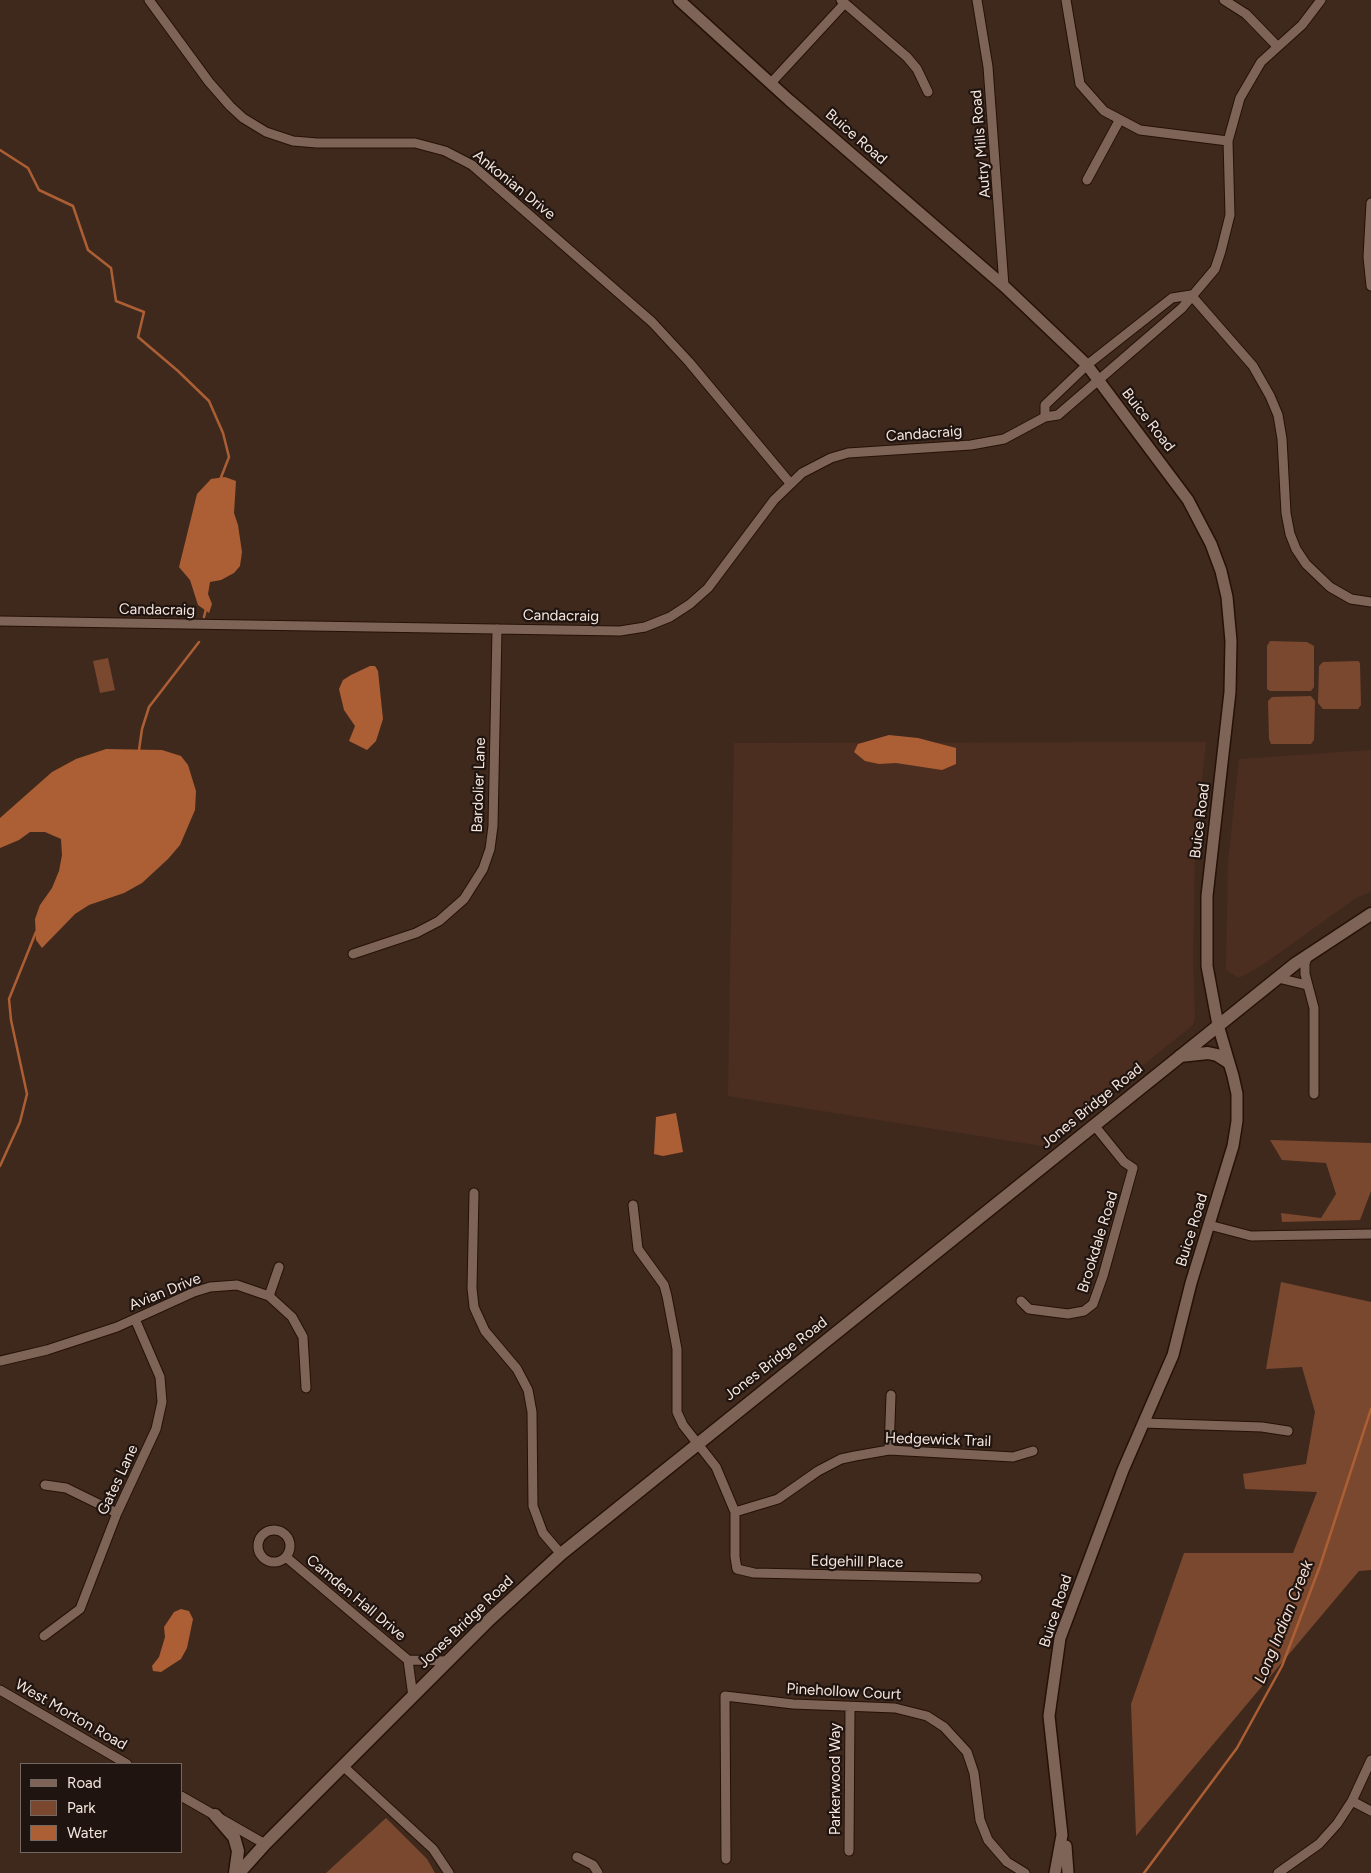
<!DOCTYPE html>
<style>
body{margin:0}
#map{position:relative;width:1371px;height:1873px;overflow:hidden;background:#3f291d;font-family:Figtree,sans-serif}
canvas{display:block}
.legend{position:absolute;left:20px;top:1763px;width:162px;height:90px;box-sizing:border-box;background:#1f140f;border:1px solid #756862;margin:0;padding:6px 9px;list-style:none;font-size:15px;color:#f5e6de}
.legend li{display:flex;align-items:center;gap:10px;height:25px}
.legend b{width:25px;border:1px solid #756862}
</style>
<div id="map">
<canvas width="1371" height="1873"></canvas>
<ul class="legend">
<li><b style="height:6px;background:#7e6457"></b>Road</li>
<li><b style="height:14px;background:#7a482f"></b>Park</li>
<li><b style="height:14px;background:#ac5f34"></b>Water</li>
</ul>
</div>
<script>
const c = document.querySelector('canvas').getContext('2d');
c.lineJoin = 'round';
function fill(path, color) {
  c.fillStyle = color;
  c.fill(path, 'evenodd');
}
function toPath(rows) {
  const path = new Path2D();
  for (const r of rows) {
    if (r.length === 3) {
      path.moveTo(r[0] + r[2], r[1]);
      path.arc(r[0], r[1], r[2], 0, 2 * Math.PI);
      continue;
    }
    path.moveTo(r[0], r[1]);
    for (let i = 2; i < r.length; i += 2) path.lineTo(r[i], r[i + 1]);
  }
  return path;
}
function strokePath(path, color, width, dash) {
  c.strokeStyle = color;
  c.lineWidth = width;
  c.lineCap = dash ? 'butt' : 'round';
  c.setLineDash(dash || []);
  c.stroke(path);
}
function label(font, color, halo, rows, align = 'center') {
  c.font = font + ' Figtree,sans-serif';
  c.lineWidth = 4.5;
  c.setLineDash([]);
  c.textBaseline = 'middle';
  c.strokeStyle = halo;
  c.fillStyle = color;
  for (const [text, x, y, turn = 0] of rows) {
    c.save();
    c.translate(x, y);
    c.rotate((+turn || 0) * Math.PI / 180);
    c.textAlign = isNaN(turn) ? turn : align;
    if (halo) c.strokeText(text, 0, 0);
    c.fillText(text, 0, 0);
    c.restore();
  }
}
const built = toPath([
 [1206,742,1195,847,1193,962,1195,1017,1193,1025,1101,1099,1048,1147,728,1096,734,743],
 [1371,750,1371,892,1356,898,1264,964,1239,978,1226,970,1228,862,1239,759]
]);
const green = toPath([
 [1270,641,1307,642,1314,646,1314,687,1311,691,1270,691,1267,689,1267,646],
 [108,658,115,690,100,693,93,661],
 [1358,661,1360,663,1361,705,1358,709,1323,709,1318,703,1319,666,1323,662],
 [1311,696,1315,701,1314,740,1311,744,1271,744,1269,739,1268,701,1272,697],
 [1270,1140,1371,1143,1371,1191,1360,1220,1282,1222,1281,1213,1321,1218,1336,1194,1326,1163,1282,1160],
 [1281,1282,1371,1302,1371,1570,1359,1571,1136,1836,1131,1704,1184,1553,1293,1553,1317,1492,1245,1489,1243,1474,1306,1464,1315,1412,1302,1367,1266,1369],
 [386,1818,427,1859,435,1873,326,1873]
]);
const water = toPath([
 [225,477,236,481,234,513,238,525,242,552,240,566,234,573,221,580,210,582,208,594,212,604,209,613,198,605,190,580,179,567,197,494,211,479],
 [370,666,375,666,378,671,383,719,376,741,367,750,349,741,355,726,344,710,339,689,343,680,351,675],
 [889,735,918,738,956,748,956,764,942,770,896,763,879,764,865,761,854,752,858,744],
 [106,749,162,750,181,756,188,765,196,791,195,810,180,845,168,859,142,883,124,893,89,905,75,914,42,948,36,940,35,919,40,905,52,888,59,871,62,855,61,839,45,832,30,832,19,840,0,848,0,818,52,772,76,759],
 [676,1113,683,1152,663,1156,654,1154,656,1117],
 [181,1609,189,1611,193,1619,187,1648,181,1659,161,1672,153,1671,152,1666,159,1657,165,1637,164,1627,174,1612]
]);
const stream = toPath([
 [0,150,28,168,39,190,73,206,88,250,111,268,116,301,144,312,138,337,178,371,209,401,223,433,229,457,220,480],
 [204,617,206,609],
 [139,750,142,729,149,707,199,642],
 [0,1166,20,1122,27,1094,11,1020,9,999,36,932],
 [1144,1873,1237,1748,1282,1666,1320,1566,1371,1409]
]);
const minor = toPath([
 [149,0,209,82,230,106,243,118,266,132,293,141,317,143,415,143,445,151,472,165,652,322,689,362,790,483],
 [841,0,907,57,917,69,928,92],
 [977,0,988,67,1004,286],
 [1066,0,1080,84,1104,111,1140,130,1228,141],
 [1224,0,1246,14,1277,46],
 [771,83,844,4],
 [1087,180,1119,121],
 [1371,203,1368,257,1371,286],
 [1191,295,1253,366,1270,396,1278,415,1282,439,1286,513,1290,534,1296,549,1306,564,1330,587,1351,599,1371,602],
 [1045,417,1045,405,1087,365,1172,298,1191,295],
 [0,621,620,631,645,627,670,617,690,604,708,588,774,500,802,473,831,458,848,453,971,445,1004,439,1045,417,1058,415,1182,308,1215,269,1221,251,1230,215,1228,141,1240,98,1261,62,1302,25,1321,0],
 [353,954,416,933,439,921,464,899,483,869,490,849,493,826,497,629],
 [1308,954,1305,964,1305,974,1314,1008,1314,1094],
 [1278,978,1307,985],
 [474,1193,472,1288,474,1307,485,1331,517,1369,528,1390,532,1412,533,1506,543,1533,561,1554],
 [633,1205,638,1249,664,1285,667,1296,677,1349,677,1412,683,1425,716,1467,735,1512,735,1557,737,1569,754,1573,977,1578],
 [1209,1225,1251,1236,1371,1234],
 [269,1296,279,1267],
 [1021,1301,1029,1309,1068,1314,1084,1311,1093,1304,1103,1276,1133,1168,1124,1162,1094,1125],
 [0,1361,47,1350,117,1327,194,1292,210,1287,237,1285,269,1296,292,1317,303,1337,306,1388],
 [1143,1423,1262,1427,1288,1431],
 [889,1450,891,1395],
 [45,1485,66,1488,117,1513],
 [735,1512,778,1499,818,1471,841,1459,855,1456,889,1450,1013,1457,1033,1451],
 [274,1546,16],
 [286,1557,408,1660],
 [44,1636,80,1609,117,1513,156,1429,162,1402,160,1377,135,1319],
 [0,1690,127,1764],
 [413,1697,408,1660,447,1661],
 [343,1766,433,1849,449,1873],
 [181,1796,265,1844],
 [1352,1801,1371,1811],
 [849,1851,850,1707],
 [577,1857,593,1865,598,1873],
 [726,1859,725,1696,793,1704,895,1708,927,1716,944,1727,967,1752,974,1773,980,1820,988,1840,1007,1862,1025,1873],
 [1278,1873,1319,1844,1337,1824,1352,1801,1371,1760]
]);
const tertiary = toPath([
 [679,0,789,100,1004,286,1087,365,1188,500,1211,544,1221,571,1227,597,1231,641,1230,692,1207,896,1207,966,1218,1025,1233,1076,1237,1094,1237,1121,1233,1146,1191,1283,1173,1355,1123,1470,1060,1638,1049,1716,1062,1835,1055,1873],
 [1066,1846,1068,1873]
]);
const secondary = toPath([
 [1180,1056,1208,1053,1217,1055,1228,1062],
 [215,1815,234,1837,238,1851,235,1873],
 [239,1873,265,1844,490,1619,561,1554,1295,964,1371,914]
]);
const streetNames = [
 ["Buice Road",856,137,41],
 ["Autry Mills Road",981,144,-95],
 ["Ankonian Drive",514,185,39],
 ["Buice Road",1148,420,52],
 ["Candacraig",924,434,-4],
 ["Candacraig",157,610,1],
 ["Candacraig",561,616,1],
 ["Bardolier Lane",479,785,-88],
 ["Buice Road",1200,821,-83],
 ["Jones Bridge Road",1092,1106,-39],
 ["Buice Road",1192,1230,-73],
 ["Brookdale Road",1098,1242,-73],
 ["Avian Drive",165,1292,-22],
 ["Jones Bridge Road",776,1359,-38],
 ["Hedgewick Trail",938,1440,2],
 ["Gates Lane",118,1480,-65],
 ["Edgehill Place",857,1562,1],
 ["Camden Hall Drive",356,1598,40],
 ["Buice Road",1056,1611,-72],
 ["Jones Bridge Road",466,1622,-44],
 ["Pinehollow Court",844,1692,3],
 ["West Morton Road",71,1715,30],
 ["Parkerwood Way",836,1779,-90]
];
const waterNames = [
 ["Long Indian Creek",1284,1622,-68]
];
fill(built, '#4b2e20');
fill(green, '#7a482f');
fill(water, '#ac5f34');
strokePath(stream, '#ac5f34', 2.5);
strokePath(minor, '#251106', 11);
strokePath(tertiary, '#251106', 14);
strokePath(secondary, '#251106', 15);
strokePath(minor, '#7e6457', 9);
strokePath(tertiary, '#7e6457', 11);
strokePath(secondary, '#7e6457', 12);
label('15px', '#f5e6de', '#1f140f', streetNames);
label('italic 16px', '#f5ded3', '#1f140f', waterNames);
</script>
